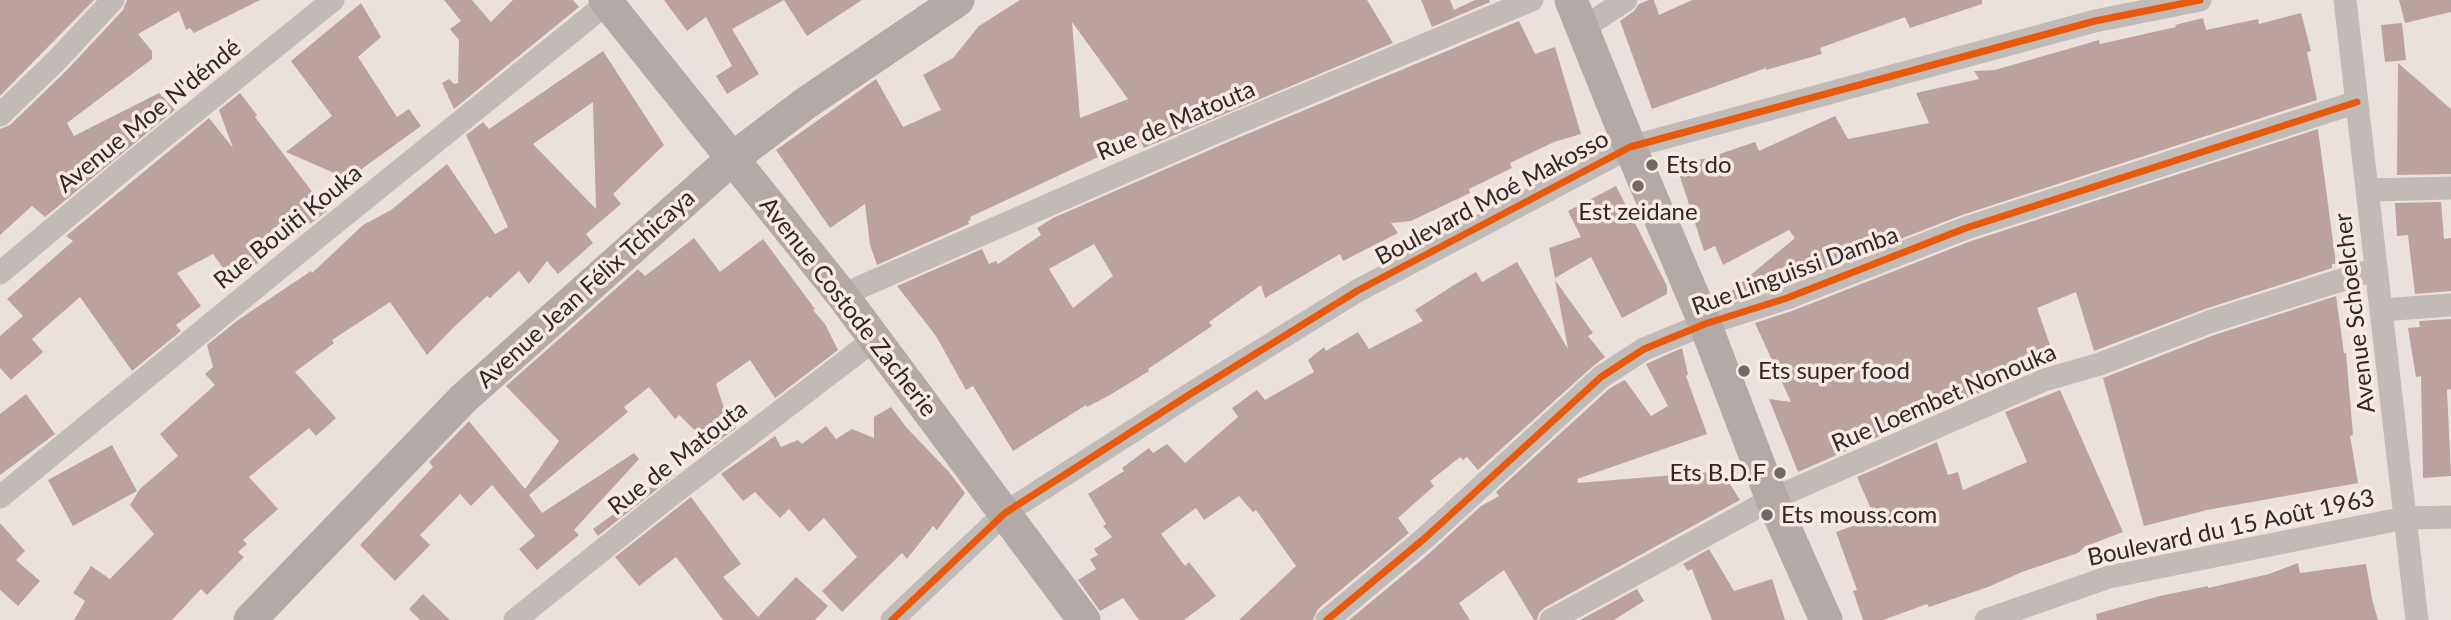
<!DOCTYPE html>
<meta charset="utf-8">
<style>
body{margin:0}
canvas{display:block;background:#eae1dd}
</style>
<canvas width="2451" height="620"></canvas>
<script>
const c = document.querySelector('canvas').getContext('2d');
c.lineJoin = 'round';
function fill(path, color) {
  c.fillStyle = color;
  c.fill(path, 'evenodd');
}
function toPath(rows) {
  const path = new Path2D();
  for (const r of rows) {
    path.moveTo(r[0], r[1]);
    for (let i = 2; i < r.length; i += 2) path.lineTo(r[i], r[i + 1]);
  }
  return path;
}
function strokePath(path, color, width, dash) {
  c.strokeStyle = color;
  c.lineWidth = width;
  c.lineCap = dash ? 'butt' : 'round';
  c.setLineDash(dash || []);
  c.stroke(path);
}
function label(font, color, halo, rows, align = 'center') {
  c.font = font + ' Lato,sans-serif';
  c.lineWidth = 7;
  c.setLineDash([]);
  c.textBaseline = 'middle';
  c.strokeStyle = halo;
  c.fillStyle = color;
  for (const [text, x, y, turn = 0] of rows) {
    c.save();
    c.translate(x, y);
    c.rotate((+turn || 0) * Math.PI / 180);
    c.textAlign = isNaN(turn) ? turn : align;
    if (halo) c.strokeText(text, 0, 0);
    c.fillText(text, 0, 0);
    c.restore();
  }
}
const building = toPath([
 [0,0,94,0,0,96],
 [127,0,260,0,194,33,190,28,186,30,179,11,138,34,152,51,152,59,67,123,74,136,159,93,175,110,45,217,32,206,0,235,0,129,10,125,66,71,123,10],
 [444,0,472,0,491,22,513,0,573,0,579,7,454,109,442,83,449,79,454,84,458,83,459,40,450,29,461,21],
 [664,0,862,0,807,36,784,0,732,29,759,74,727,94,716,76,732,66,706,17,687,31],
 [1020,0,1367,0,1393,43,1144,148,1139,138,970,217,971,220,968,221,969,224,877,265,870,245,865,204,830,228,776,150,876,79,903,127,941,110,923,75,953,58,979,26],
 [1072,22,1128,99,1080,118],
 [1421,0,1450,0,1454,10,1475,0,1489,0,1490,2,1432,27],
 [1649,0,1654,0,1659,15,1692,0,1982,0,1982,4,1910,28,1905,17,1820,48,1822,54,1766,70,1766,68,1652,109,1620,21,1634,11,1639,4],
 [2399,0,2451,0,2451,12,2405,23],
 [361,3,381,37,358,57,397,117,409,109,421,126,348,179,286,152,332,116,291,61],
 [2301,13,2311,51,2307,52,2317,100,1962,215,1782,285,1718,305,1717,303,1795,238,1789,230,1723,265,1715,246,1704,251,1675,161,1705,159,1755,142,1759,151,1835,116,1848,139,1929,123,1916,93,1979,79,1974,71,1995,70,2099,40,2100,44,2176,27,2175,25,2203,18,2206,30,2258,19,2259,24],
 [1519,21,1535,54,1555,47,1581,134,1554,142,1510,163,1512,168,1469,189,1470,193,1411,221,1391,223,1398,233,1343,261,1340,254,1265,298,1261,285,1209,322,1212,326,1148,369,1149,371,1110,395,1087,407,1086,405,1013,451,973,386,966,390,936,336,897,286,982,249,989,264,996,261,998,264,1041,235,1037,228,1053,218,1235,139],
 [1094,244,1113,276,1073,308,1049,269],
 [2402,23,2406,60,2385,62,2381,25],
 [603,51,664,145,613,194,621,204,586,234,593,243,558,274,547,261,529,284,519,271,490,298,487,296,452,329,427,355,390,302,332,340,334,343,295,372,336,418,316,436,309,428,249,477,278,509,243,540,247,544,238,552,244,557,207,595,201,589,172,620,74,620,85,601,73,593,91,566,110,579,154,534,130,505,140,489,178,456,160,434,215,385,205,374,213,367,207,345,238,320,311,271,312,273,363,225,391,210,447,164,495,234,508,227,466,135,483,122,489,129],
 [593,102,595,173,596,209,533,144],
 [2398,63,2451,109,2451,174,2397,175],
 [240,93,257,115,255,117,327,211,294,236,289,229,256,248,263,259,233,282,213,254,177,273,201,306,176,325,181,331,132,371,80,297,32,339,43,352,11,380,0,368,0,336,23,316,7,299,73,241,66,236,209,118,233,148,219,110],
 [2318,129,2336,264,2332,264,2332,268,2205,309,2094,351,2076,292,2037,308,2056,362,2038,367,1798,472,1769,399,1791,402,1755,323,1792,311,1971,241],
 [1616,186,1667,286,1667,294,1622,318,1591,257,1555,278,1549,248,1581,237,1568,211],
 [2441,202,2444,239,2451,238,2451,291,2415,294,2408,235,2397,236,2395,203],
 [694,238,720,272,763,239,815,309,813,310,825,324,838,350,775,398,750,360,716,384,726,414,736,428,703,453,702,451,710,445,679,415,675,419,649,387,624,407,628,412,529,495,542,513,634,453,639,459,574,530,579,535,537,570,519,549,535,536,492,485,471,506,460,494,420,535,430,545,395,581,360,545,433,467,429,462,469,421,525,489,559,441,506,386,638,269,645,276],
 [1517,262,1568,349,1555,280,1593,333,1588,336,1605,357,1592,367,1478,470,1467,457,1463,460,1460,457,1430,481,1434,486,1398,518,1409,533,1318,609,1313,620,1239,620,1296,566,1256,510,1253,512,1239,496,1204,520,1196,508,1161,534,1185,566,1189,562,1216,596,1184,620,1139,620,1123,598,1100,611,1078,580,1096,569,1090,559,1098,555,1094,549,1112,537,1103,526,1106,524,1088,494,1124,471,1122,468,1149,448,1153,453,1167,444,1185,463,1238,417,1232,408,1257,390,1265,400,1314,372,1308,360,1324,347,1326,351,1358,332,1369,349,1423,321,1415,310,1454,285,1476,272,1482,282],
 [2336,296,2344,353,2346,353,2353,435,2350,436,2358,483,2207,510,2144,526,2103,378,2214,335],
 [2451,319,2451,389,2447,390,2451,476,2423,478,2421,376,2416,377,2408,328,2420,327,2419,321],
 [1682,348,1688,374,1686,376,1707,434,1577,479,1578,483,1722,471,1740,500,1544,608,1539,613,1537,620,1534,620,1504,570,1459,603,1470,620,1349,620,1425,557,1481,506,1499,496,1496,492,1610,388,1625,380,1651,416,1668,406,1646,364],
 [2060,390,2123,532,2084,547,2078,553,2022,572,1988,587,1929,607,1927,604,1883,620,1863,620,1853,591,1857,590,1836,532,1875,518,1857,477,1937,442,1948,475,1958,472,1963,490,2027,462,2005,412],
 [26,394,55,434,0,475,0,414],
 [891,407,906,427,949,472,965,493,937,530,933,526,907,559,902,553,842,612,822,591,857,557,824,518,809,532,789,509,780,518,755,492,743,501,721,474,775,436,781,447,798,440,802,444,826,426,836,439,852,429,874,438,874,417],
 [112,445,137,491,73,526,48,480],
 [672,472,675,475,598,536,593,529],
 [691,497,741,564,723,577,758,617,796,577,828,606,815,620,723,620,676,557,639,586,615,557],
 [0,523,25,551,16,560,40,581,18,606,0,590],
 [1709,549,1734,591,1772,579,1785,620,1712,620,1692,569,1688,571,1683,564],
 [2298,563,2300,573,2366,564,2372,599,2378,620,2097,620,2096,614,2160,596,2208,586,2208,588,2269,574],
 [1637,589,1644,601,1614,620,1580,620],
 [423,594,450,620,420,620,409,609]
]);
const street = toPath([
 [2345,0,2417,620],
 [1583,28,1626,0],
 [0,115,56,61,113,0],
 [2367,190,2451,188],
 [0,273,130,164,333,0],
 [842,295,1230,126,1532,0],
 [2381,310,2451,305],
 [0,497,299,252,611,0],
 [515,620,671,495,875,339],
 [892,620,1005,513,1192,393,1357,291,1630,147,2095,21,2200,0],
 [1327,620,1425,538,1601,377,1644,349,1705,324,1787,298,1966,228,2357,102],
 [1551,620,1772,499,2044,380,2100,364,2209,322,2376,269],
 [1986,620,2109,577,2405,518,2451,517]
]);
const secondary = toPath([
 [605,0,842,295,1084,620],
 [1571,0,1630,147,1705,324,1772,499,1826,620],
 [250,620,464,398,733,158,806,103,958,0]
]);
const cycleway = toPath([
 [892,620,1005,513,1192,393,1357,291,1630,147,2095,21,2200,0],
 [1327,620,1425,538,1601,377,1644,349,1705,324,1787,298,1966,228,2357,102]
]);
const markers = [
 [1652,165,7,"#726866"],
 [1638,186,7,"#726866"],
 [1744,371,7,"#726866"],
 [1780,473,7,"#726866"],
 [1767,515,7,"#726866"]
];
const streetNames = [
 ["Avenue Moe N'déndé",149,116,-39],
 ["Rue de Matouta",1176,121,-23],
 ["Boulevard Moé Makosso",1492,198,-28],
 ["Rue Bouiti Kouka",288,227,-39],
 ["Rue Linguissi Damba",1795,271,-20],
 ["Avenue Jean Félix Tchicaya",586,289,-42],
 ["Avenue Costode Zacherie",848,307,52],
 ["Avenue Schoelcher",2355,313,-97],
 ["Rue Loembet Nonouka",1944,398,-23],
 ["Rue de Matouta",678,458,-38],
 ["Boulevard du 15 Août 1963",2231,528,-12]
];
const poiNames = [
 ["Ets do",1666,165],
 ["Est zeidane",1638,212,"center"],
 ["Ets super food",1758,371],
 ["Ets B.D.F",1766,473,"right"],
 ["Ets mouss.com",1781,515]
];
fill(building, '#bca29f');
strokePath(street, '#c2bab7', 23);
strokePath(secondary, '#b3a9a7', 33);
strokePath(cycleway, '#e8590c', 7);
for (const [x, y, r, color] of markers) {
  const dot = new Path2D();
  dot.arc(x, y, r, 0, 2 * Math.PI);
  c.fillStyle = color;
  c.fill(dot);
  strokePath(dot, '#f7eae3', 2.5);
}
label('24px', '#322726', '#f7eae3', streetNames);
label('24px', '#322726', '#f7eae3', poiNames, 'left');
</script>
